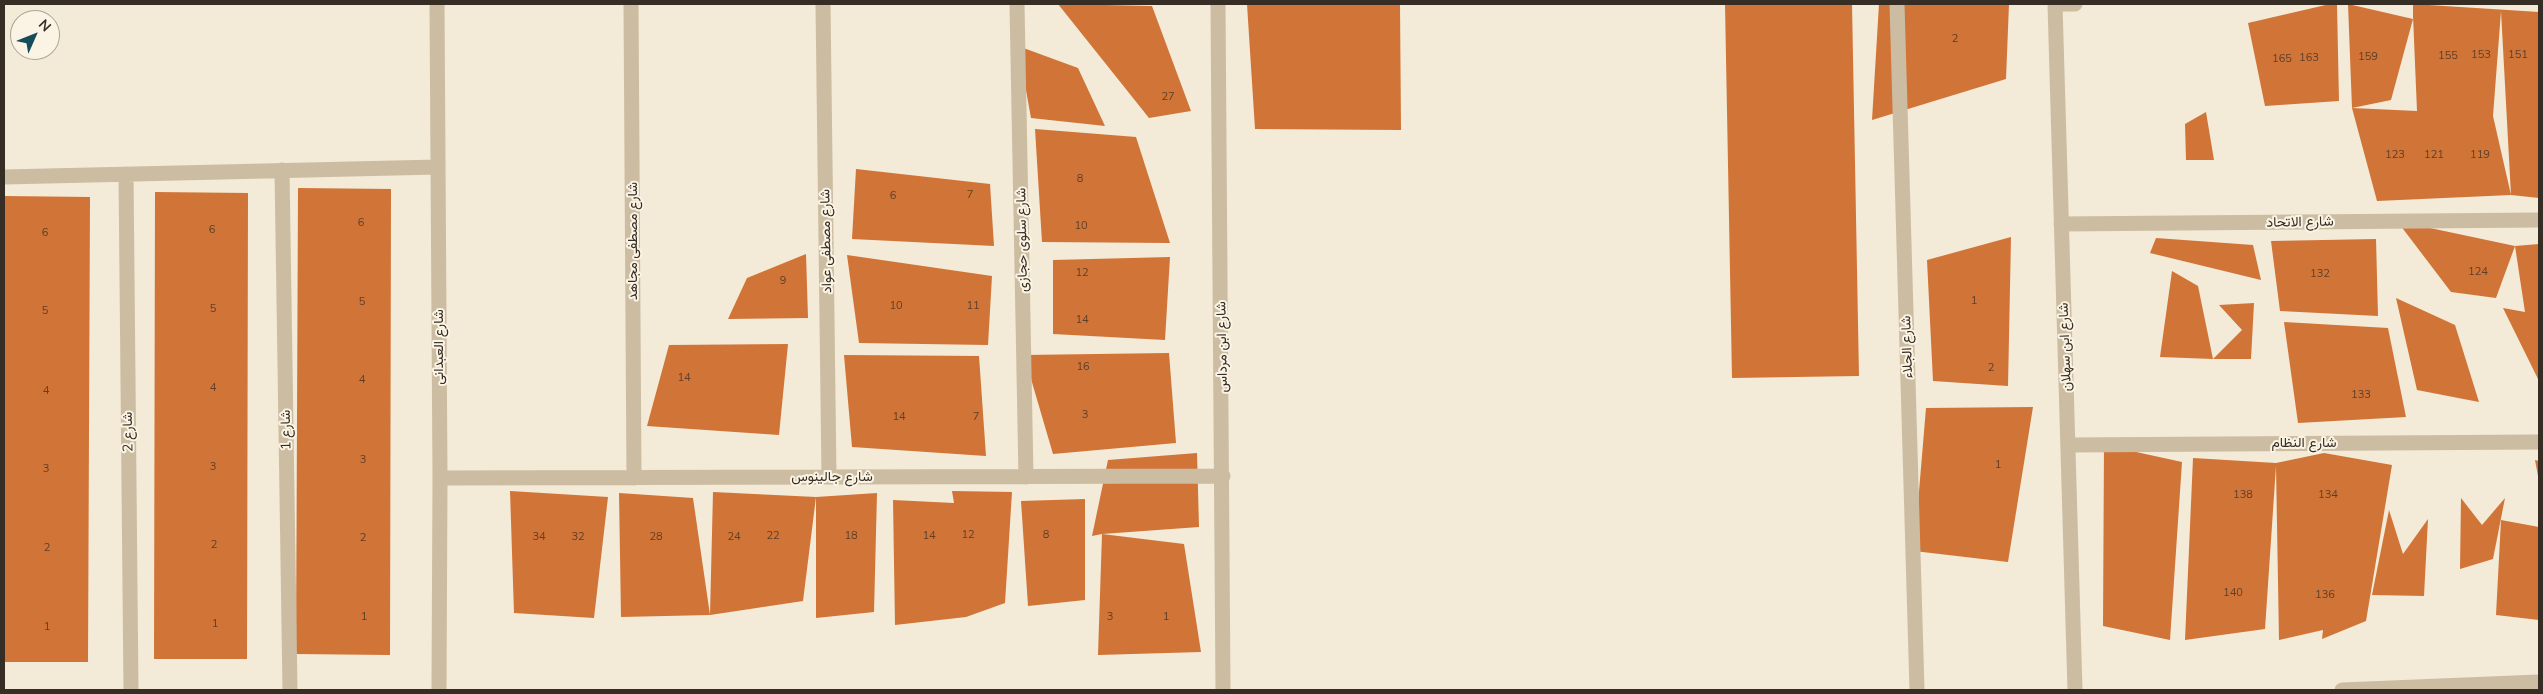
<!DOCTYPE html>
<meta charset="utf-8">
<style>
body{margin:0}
#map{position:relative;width:2543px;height:694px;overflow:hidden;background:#f3ead7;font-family:Mulish,sans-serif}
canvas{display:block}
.frame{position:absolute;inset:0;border:5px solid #362d25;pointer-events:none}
.north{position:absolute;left:10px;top:10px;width:50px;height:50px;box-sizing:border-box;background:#fbf4e4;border:1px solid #aca498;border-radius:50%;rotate:46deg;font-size:14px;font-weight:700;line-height:20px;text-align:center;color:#362d25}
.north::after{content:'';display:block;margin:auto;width:18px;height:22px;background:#174c5b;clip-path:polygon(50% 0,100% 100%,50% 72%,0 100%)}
</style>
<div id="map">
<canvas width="2543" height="694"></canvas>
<div class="frame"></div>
<div class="north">N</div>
</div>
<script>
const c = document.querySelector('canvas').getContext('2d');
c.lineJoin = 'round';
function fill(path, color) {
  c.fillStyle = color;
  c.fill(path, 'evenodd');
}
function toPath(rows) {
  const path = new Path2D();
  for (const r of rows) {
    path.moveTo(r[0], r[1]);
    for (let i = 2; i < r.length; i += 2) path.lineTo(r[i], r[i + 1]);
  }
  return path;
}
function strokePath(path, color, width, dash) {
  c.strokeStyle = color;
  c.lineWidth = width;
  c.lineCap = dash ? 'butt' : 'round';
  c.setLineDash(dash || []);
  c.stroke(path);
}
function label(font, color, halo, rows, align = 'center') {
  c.font = font + ' Mulish,Vazirmatn,sans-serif';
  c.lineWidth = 4;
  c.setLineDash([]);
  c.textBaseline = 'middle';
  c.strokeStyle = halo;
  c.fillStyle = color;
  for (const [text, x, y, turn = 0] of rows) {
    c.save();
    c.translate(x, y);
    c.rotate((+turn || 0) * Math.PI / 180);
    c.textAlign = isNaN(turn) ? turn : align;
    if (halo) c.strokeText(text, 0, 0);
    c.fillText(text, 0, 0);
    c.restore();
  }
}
const building = toPath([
 [1058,4,1152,6,1191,111,1149,118],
 [1247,4,1400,4,1401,130,1255,129],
 [1725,4,1852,4,1859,376,1732,378],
 [1879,4,2009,4,2006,79,1872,120],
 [2330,4,2337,4,2339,101,2265,106,2248,23],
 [2348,4,2413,19,2391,100,2352,108,2417,111,2413,16,2413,4,2539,12,2539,198,2511,195,2377,201,2352,108],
 [2501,11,2511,195,2493,116],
 [1018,46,1078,68,1105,126,1031,118],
 [2206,112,2214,160,2186,160,2185,124],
 [1035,129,1136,137,1170,243,1042,242],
 [856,169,990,184,994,246,852,239],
 [298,188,391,189,390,655,296,654],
 [155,192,248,193,247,659,154,659],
 [4,196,90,197,88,662,4,662],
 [2397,221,2515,246,2496,298,2451,292],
 [2011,237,2008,386,1933,381,1927,260],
 [2156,238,2253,245,2261,280,2150,253],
 [2376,239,2378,316,2280,311,2271,241],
 [2539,244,2539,381,2503,308,2525,312,2515,246],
 [806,254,808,318,728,319,747,278],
 [847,255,992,276,988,345,859,343],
 [1170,257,1165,340,1053,334,1053,260],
 [2172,271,2198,286,2213,359,2242,330,2219,305,2254,303,2251,359,2213,359,2160,357],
 [2396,298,2455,325,2479,402,2417,390],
 [2284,322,2388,328,2406,417,2298,423],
 [788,344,779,435,647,426,669,345],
 [1169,353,1176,443,1053,454,1024,355],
 [844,355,979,356,986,456,852,447],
 [2033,407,2008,562,1914,551,1926,408],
 [2104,445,2182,462,2170,640,2103,626],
 [1197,453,1199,527,1102,534,1184,544,1201,652,1098,655,1102,534,1092,536,1108,460],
 [2324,453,2392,465,2366,621,2322,639,2323,630,2279,640,2276,466,2265,629,2185,640,2193,458,2276,463],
 [2535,460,2539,461,2539,476,2538,476],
 [510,491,608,497,594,618,514,613],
 [952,491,1012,492,1005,603,966,617,895,625,893,500,954,503],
 [713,492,816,497,803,601,710,615,621,617,619,493,693,498,710,615],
 [877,493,874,612,816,618,816,497],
 [2461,498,2482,525,2505,498,2493,559,2460,569],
 [1085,499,1085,600,1028,606,1021,501],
 [2389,510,2403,554,2428,519,2424,596,2372,595],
 [2501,520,2539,527,2539,620,2496,615]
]);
const minor = toPath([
 [437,4,440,478,439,690],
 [631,4,634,478],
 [823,4,829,477],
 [1017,4,1026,477],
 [1218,4,1223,690],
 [1897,4,1917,690],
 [2055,4,2075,690],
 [2055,4,2075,4],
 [282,170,290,690],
 [126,174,131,690],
 [4,177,438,167],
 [2061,224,2539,220],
 [2068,445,2539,442],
 [440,478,1223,476],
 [2342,690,2539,682]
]);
const numberNames = [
 ["2",1955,39],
 ["153",2481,55],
 ["151",2518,55],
 ["155",2448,56],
 ["159",2368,57],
 ["163",2309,58],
 ["165",2282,59],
 ["27",1168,97],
 ["123",2395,155],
 ["121",2434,155],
 ["119",2480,155],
 ["8",1080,179],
 ["7",970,195],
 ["6",893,196],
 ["6",361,223],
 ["10",1081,226],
 ["6",212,230],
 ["6",45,233],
 ["124",2478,272],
 ["12",1082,273],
 ["132",2320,274],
 ["9",783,281],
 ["1",1974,301],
 ["5",362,302],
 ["10",896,306],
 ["11",973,306],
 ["5",213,309],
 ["5",45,311],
 ["14",1082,320],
 ["16",1083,367],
 ["2",1991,368],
 ["14",684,378],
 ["4",362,380],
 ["4",213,388],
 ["4",46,391],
 ["133",2361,395],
 ["3",1085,415],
 ["14",899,417],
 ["7",976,417],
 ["3",363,460],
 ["1",1998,465],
 ["3",213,467],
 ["3",46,469],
 ["138",2243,495],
 ["134",2328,495],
 ["12",968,535],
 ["8",1046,535],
 ["22",773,536],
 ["18",851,536],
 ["14",929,536],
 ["34",539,537],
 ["32",578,537],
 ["28",656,537],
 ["24",734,537],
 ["2",363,538],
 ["2",214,545],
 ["2",47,548],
 ["140",2233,593],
 ["136",2325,595],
 ["1",364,617],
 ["3",1110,617],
 ["1",1166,617],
 ["1",215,624],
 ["1",47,627]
];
const streetNames = [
 ["شارع الاتحاد",2300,222,-1],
 ["شارع سلوى حجازى",1022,240,-91],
 ["شارع مصطفى مجاهد",633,241,-90],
 ["شارع مصطفى عواد",826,241,-91],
 ["شارع العبدانى",439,347,-90],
 ["شارع ابن مرداس",1222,347,-91],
 ["شارع الجلاء",1907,347,-92],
 ["شارع ابن سهلان",2065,347,-92],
 ["شارع 1",286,430,-91],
 ["شارع 2",128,432,-91],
 ["شارع النظام",2304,443],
 ["شارع جالينوس",832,477]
];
fill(building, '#d17437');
strokePath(minor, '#ccbca2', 15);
label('11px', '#5d3f2a', null, numberNames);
label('14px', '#362d25', '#fbf4e4', streetNames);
</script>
